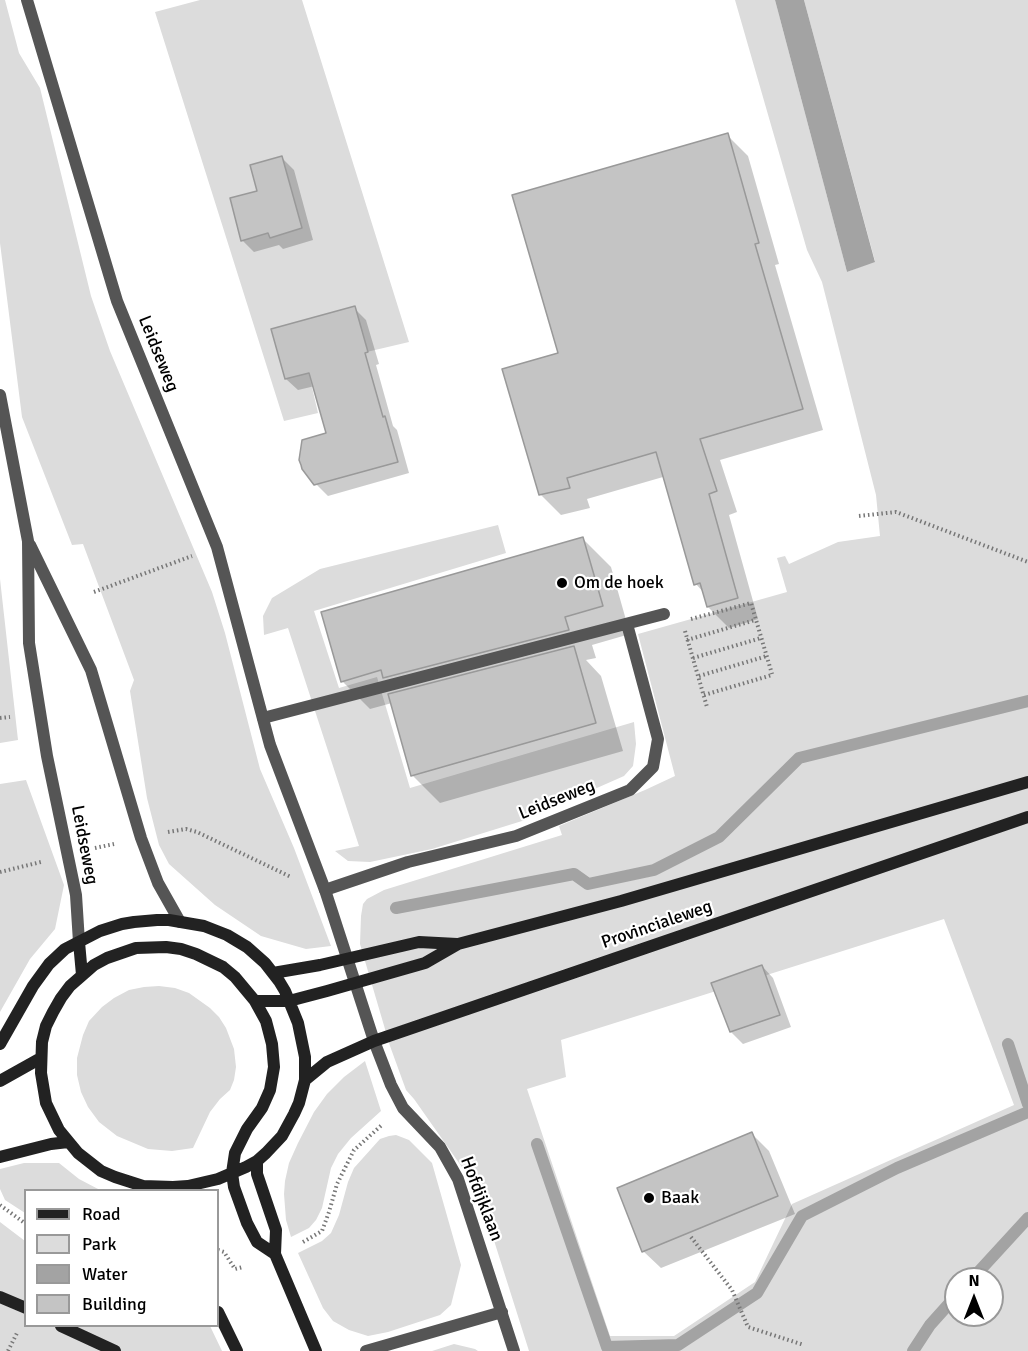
<!DOCTYPE html>
<style>
body{margin:0}
#map{position:relative;width:1028px;height:1351px;overflow:hidden;background:#fff;font-family:Signika,sans-serif}
canvas{display:block}
.legend{position:absolute;left:24px;top:1189px;width:195px;height:138px;box-sizing:border-box;background:#fff;border:2px solid #999;margin:0;padding:8px 10px;list-style:none;font-size:18px;color:#000}
.legend li{display:flex;align-items:center;gap:12px;height:30px}
.legend b{width:30px;border:2px solid #999}
.north{position:absolute;left:944px;top:1267px;width:60px;height:60px;box-sizing:border-box;background:#fff;border:2px solid #999;border-radius:50%;rotate:0deg;font-size:16px;font-weight:700;line-height:24px;text-align:center;color:#000}
.north::after{content:'';display:block;margin:auto;width:21px;height:27px;background:#000;clip-path:polygon(50% 0,100% 100%,50% 72%,0 100%)}
</style>
<div id="map">
<canvas width="1028" height="1351"></canvas>
<ul class="legend">
<li><b style="height:8px;background:#222"></b>Road</li>
<li><b style="height:16px;background:#dcdcdc"></b>Park</li>
<li><b style="height:16px;background:#a3a3a3"></b>Water</li>
<li><b style="height:16px;background:#c4c4c4"></b>Building</li>
</ul>
<div class="north">N</div>
</div>
<script>
const c = document.querySelector('canvas').getContext('2d');
c.lineJoin = 'round';
function fill(path, color) {
  c.fillStyle = color;
  c.fill(path, 'evenodd');
}
function toPath(rows) {
  const path = new Path2D();
  for (const r of rows) {
    path.moveTo(r[0], r[1]);
    for (let i = 2; i < r.length; i += 2) path.lineTo(r[i], r[i + 1]);
  }
  return path;
}
function strokePath(path, color, width, dash) {
  c.strokeStyle = color;
  c.lineWidth = width;
  c.lineCap = dash ? 'butt' : 'round';
  c.setLineDash(dash || []);
  c.stroke(path);
}
function label(font, color, halo, rows, align = 'center') {
  c.font = font + ' Signika,sans-serif';
  c.lineWidth = 4.5;
  c.setLineDash([]);
  c.textBaseline = 'middle';
  c.strokeStyle = halo;
  c.fillStyle = color;
  for (const [text, x, y, turn = 0] of rows) {
    c.save();
    c.translate(x, y);
    c.rotate((+turn || 0) * Math.PI / 180);
    c.textAlign = isNaN(turn) ? turn : align;
    if (halo) c.strokeText(text, 0, 0);
    c.fillText(text, 0, 0);
    c.restore();
  }
}
const green = toPath([
 [0,0,5,0,19,53,40,88,91,296,110,351,212,592,225,633,260,769,294,848,331,946,306,949,261,936,215,905,169,864,159,845,147,798,130,691,134,680,83,544,72,545,22,417,0,243],
 [200,0,302,0,409,342,307,366,318,413,284,421,155,12],
 [735,0,775,0,847,272,875,261,804,0,1028,0,1028,1351,529,1351,478,1190,414,1099,406,1090,390,1046,360,944,361,916,363,904,367,899,384,890,562,835,559,826,645,790,675,776,638,634,787,592,777,558,785,556,789,564,838,542,880,536,876,495,822,282,807,250],
 [944,919,1014,1105,792,1204,755,1282,674,1336,610,1336,527,1089,566,1077,561,1040],
 [956,1279,992,1279,992,1315,956,1315],
 [498,525,506,553,314,611,339,688,377,677,410,788,634,722,636,744,633,766,624,776,522,821,432,849,370,862,348,861,335,851,359,846,288,628,264,635,263,616,272,598,320,569],
 [0,579,18,740,0,743],
 [26,780,64,885,55,929,30,959,0,1012,0,784],
 [159,986,175,988,189,993,210,1008,219,1017,226,1028,234,1049,236,1067,234,1080,230,1090,220,1099,210,1112,193,1148,172,1151,148,1149,117,1136,99,1122,88,1107,81,1092,77,1075,77,1058,83,1035,89,1021,102,1007,114,998,129,990,144,987],
 [365,1061,381,1111,351,1138,338,1154,331,1168,322,1208,316,1220,309,1228,291,1237,286,1220,284,1194,285,1181,289,1163,298,1143,314,1112,327,1094,344,1077],
 [396,1135,409,1140,432,1163,461,1265,451,1305,440,1315,388,1332,368,1336,349,1330,333,1321,323,1308,298,1253,322,1241,331,1233,339,1215,348,1182,354,1168,380,1139,389,1136],
 [24,1163,59,1163,79,1179,100,1190,26,1190,25,1213,5,1200,0,1189,0,1169],
 [0,1222,25,1241,26,1326,210,1326,222,1351,0,1351],
 [454,1344,475,1349,478,1351,432,1351]
]);
const water = toPath([
 [775,0,804,0,875,262,847,272]
]);
const shadow = toPath([
 [727,135,748,156,779,264,775,265,823,430,720,460,737,512,729,515,758,619,729,628,708,607,704,593,696,584,663,477,587,499,590,508,561,515,540,494,560,354],
 [282,158,294,170,313,240,283,249,279,245,254,252,242,240,258,192],
 [354,308,366,320,379,364,376,365,393,426,397,430,409,473,328,496,316,484,328,434,315,386,298,390,286,379],
 [583,539,611,567,630,634,592,645,596,658,586,660,601,676,623,751,440,803,412,775,392,703,370,709,342,681],
 [762,966,773,978,791,1027,743,1044,731,1032],
 [752,1134,769,1151,795,1214,661,1268,643,1251]
]);
const stream = toPath([
 [396,908,574,874,588,884,654,870,719,837,799,758,1028,701],
 [1008,1044,1028,1104],
 [537,1144,607,1347,678,1345,757,1293,802,1216,897,1168,1028,1112],
 [972,1279,1028,1218],
 [913,1351,930,1325,956,1296]
]);
const building = toPath([
 [728,133,759,243,755,244,803,409,700,439,717,491,709,494,738,598,707,607,700,583,694,585,656,452,567,478,570,488,539,495,502,369,558,353,512,195,728,133],
 [282,156,302,228,270,238,268,233,241,241,230,198,257,191,250,165,282,156],
 [355,306,368,352,365,353,383,417,385,416,398,462,314,485,302,469,301,465,299,460,302,440,326,433,309,373,285,379,271,329,355,306],
 [583,537,603,606,565,617,569,630,383,678,381,670,341,682,321,612,583,537],
 [574,646,596,723,411,776,388,694,574,646],
 [762,965,780,1015,730,1032,711,983,762,965],
 [752,1132,778,1196,642,1252,617,1188,752,1132]
]);
const path = toPath([
 [859,516,896,512,1028,562],
 [94,592,192,556],
 [691,619,751,603,772,674],
 [685,631,707,707],
 [687,640,755,620],
 [693,658,761,638],
 [699,676,767,656],
 [704,695,772,675],
 [0,718,10,717],
 [168,832,186,829,197,832,291,877],
 [95,848,114,844],
 [0,872,41,862],
 [0,1205,26,1224],
 [691,1237,732,1290,748,1327,804,1345],
 [303,1242,322,1231,329,1212,337,1184,354,1150,383,1124],
 [218,1250,224,1252,235,1269,243,1267],
 [8,1351,17,1333]
]);
const service = toPath([
 [263,718,664,614],
 [325,890,408,862,516,836,630,790,653,767,658,739,627,624]
]);
const minor = toPath([
 [27,0,117,301,217,547,270,745,325,890,374,1041,391,1085,403,1108,440,1147,458,1179,514,1351],
 [366,1351,502,1312]
]);
const tertiary = toPath([
 [0,395,28,541,29,643,47,756,76,895,79,942],
 [30,545,91,670,141,838,158,883,180,922]
]);
const secondary = toPath([
 [79,942,82,975],
 [273,973,320,965,419,942,457,944],
 [255,1001,289,1001,327,991,425,963,458,944,621,901,1028,782],
 [0,1044,33,986,49,964,65,949,100,931,122,924,134,922,157,920,169,920,204,926,227,935,247,947,265,963,279,981,285,991,298,1023,305,1057,305,1080,299,1103,294,1114,282,1136,266,1153,257,1161,246,1167,218,1179,188,1186,173,1187,143,1186,115,1177,101,1171,78,1153,59,1130,46,1103,41,1073,42,1042,46,1026,53,1012,61,998,70,986,94,965,107,958,136,948,166,947,181,949,196,954,223,967,235,977,255,1001,266,1021,272,1044,274,1067,270,1090,262,1108,247,1129,235,1153,232,1173,234,1187,247,1223,257,1242,275,1254],
 [305,1080,327,1062,374,1041,1028,817],
 [0,1081,41,1058],
 [0,1157,51,1144,68,1142],
 [257,1161,257,1174,276,1230,275,1254,316,1351],
 [0,1297,26,1308],
 [218,1312,237,1351],
 [61,1326,115,1351]
]);
const markers = [
 [562,583,6,"#000"],
 [649,1198,6,"#000"]
];
const streetNames = [
 ["Leidseweg",158,354,68],
 ["Leidseweg",557,800,-22],
 ["Leidseweg",84,845,79],
 ["Provincialeweg",657,925,-19],
 ["Hofdijklaan",481,1199,69]
];
const poiNames = [
 ["Om de hoek",574,583],
 ["Baak",661,1198]
];
fill(green, '#dcdcdc');
fill(water, '#a3a3a3');
fill(shadow, '#0003');
strokePath(stream, '#a3a3a3', 12);
fill(building, '#c4c4c4');
strokePath(building, '#999', 1.5);
strokePath(path, '#777', 4, [1.5, 3]);
strokePath(service, '#555', 12);
strokePath(minor, '#555', 12);
strokePath(tertiary, '#555', 12);
strokePath(secondary, '#222', 12);
for (const [x, y, r, color] of markers) {
  const dot = new Path2D();
  dot.arc(x, y, r, 0, 2 * Math.PI);
  c.fillStyle = color;
  c.fill(dot);
  strokePath(dot, '#fff', 2);
}
label('18px', '#000', '#fff', streetNames);
label('18px', '#000', '#fff', poiNames, 'left');
</script>
